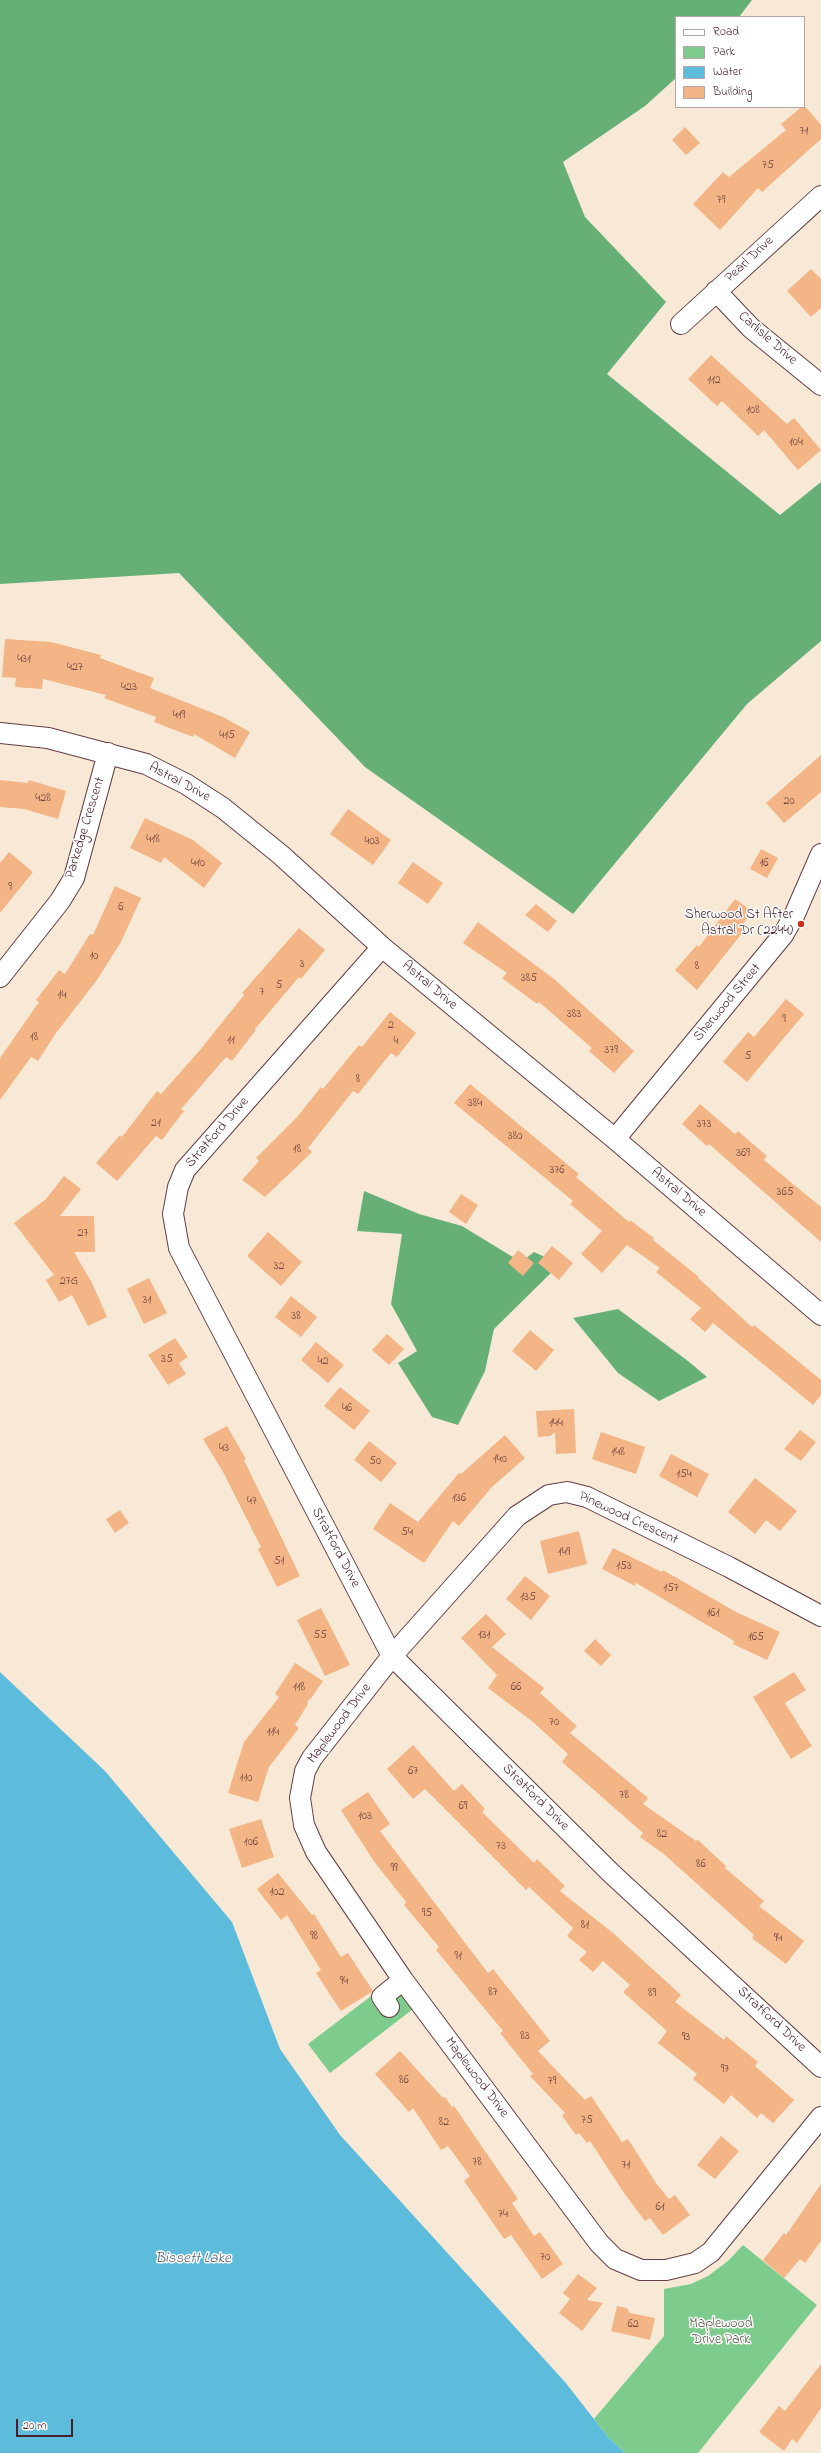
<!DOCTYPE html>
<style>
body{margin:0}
#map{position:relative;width:821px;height:2453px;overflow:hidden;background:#f7e9d6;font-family:"Indie Flower",sans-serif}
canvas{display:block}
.legend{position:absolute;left:675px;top:16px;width:130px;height:92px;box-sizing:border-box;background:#fff;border:1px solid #b7a5aa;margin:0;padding:5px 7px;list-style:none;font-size:12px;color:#4a1f2b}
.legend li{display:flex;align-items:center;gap:8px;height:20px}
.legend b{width:20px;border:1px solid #b7a5aa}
.scale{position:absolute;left:16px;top:2419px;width:57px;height:18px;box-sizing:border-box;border:2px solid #4a1f2b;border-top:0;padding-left:5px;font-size:12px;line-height:14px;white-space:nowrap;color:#4a1f2b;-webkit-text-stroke:3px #fff;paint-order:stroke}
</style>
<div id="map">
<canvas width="821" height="2453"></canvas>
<ul class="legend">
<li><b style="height:5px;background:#fff"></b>Road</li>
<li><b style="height:11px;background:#7dcc8d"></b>Park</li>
<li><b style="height:11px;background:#5dbbdb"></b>Water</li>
<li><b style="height:11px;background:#f3b585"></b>Building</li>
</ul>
<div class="scale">20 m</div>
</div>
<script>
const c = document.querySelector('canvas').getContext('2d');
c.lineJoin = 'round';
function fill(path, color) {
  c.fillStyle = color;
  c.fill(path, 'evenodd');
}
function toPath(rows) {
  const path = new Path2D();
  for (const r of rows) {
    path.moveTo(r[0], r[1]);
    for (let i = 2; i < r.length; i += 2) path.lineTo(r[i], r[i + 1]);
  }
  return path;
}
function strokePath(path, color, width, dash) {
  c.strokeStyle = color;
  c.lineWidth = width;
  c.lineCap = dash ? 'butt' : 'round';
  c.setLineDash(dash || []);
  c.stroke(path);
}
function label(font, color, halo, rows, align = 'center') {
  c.font = font + ' "Indie Flower",sans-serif';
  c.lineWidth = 3;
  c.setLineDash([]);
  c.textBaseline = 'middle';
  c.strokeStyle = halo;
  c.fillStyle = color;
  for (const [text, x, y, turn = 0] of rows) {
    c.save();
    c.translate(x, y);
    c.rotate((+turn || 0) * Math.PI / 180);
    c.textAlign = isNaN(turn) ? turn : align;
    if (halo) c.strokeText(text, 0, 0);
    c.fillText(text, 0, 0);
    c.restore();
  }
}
const green = toPath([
 [391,1981,413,2009,330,2073,308,2044],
 [743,2245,817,2305,698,2453,625,2453,608,2437,594,2419,664,2336,664,2289,691,2284,708,2276,728,2261]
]);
const forest = toPath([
 [0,0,752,0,739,17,676,17,676,78,645,106,563,162,585,217,666,302,607,374,780,515,821,482,821,641,747,704,573,914,365,767,179,573,0,584],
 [364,1191,419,1214,462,1226,521,1262,534,1252,560,1264,494,1329,485,1371,458,1425,432,1417,398,1363,417,1351,391,1304,402,1234,357,1231],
 [618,1309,688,1361,707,1377,659,1401,618,1373,573,1318]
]);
const water = toPath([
 [0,1672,105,1771,232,1922,280,2049,340,2135,565,2382,608,2437,625,2453,0,2453]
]);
const building = toPath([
 [804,105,821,125,821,139,762,192,758,188,720,230,693,204,723,172,729,177,786,130,781,124],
 [685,127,700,143,686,155,672,140],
 [811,269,821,279,821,308,811,317,787,291],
 [711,355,787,424,794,418,821,450,798,470,764,430,758,436,722,401,717,406,688,379],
 [5,639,51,642,101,655,100,658,154,678,150,688,223,717,250,732,235,758,194,734,193,737,154,722,156,717,104,698,106,695,43,679,42,689,15,687,16,678,2,677],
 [821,755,821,792,784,823,766,803],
 [0,780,28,783,29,780,66,791,58,819,24,809,0,807],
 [348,809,391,840,373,865,330,834],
 [145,818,193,840,222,863,204,888,164,857,161,863,130,848],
 [761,849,778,858,767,878,750,869],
 [9,852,33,872,0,913,0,863],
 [413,862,443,883,428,904,398,883],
 [115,886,141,898,121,942,97,980,56,1033,38,1061,31,1057,0,1100,0,1058,39,1002,36,1000,59,970,65,974,90,934,93,935],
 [735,899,752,911,743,924,747,927,697,990,675,970,697,945,699,947],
 [536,904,557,921,548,932,525,915],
 [478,922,554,979,634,1051,614,1073,589,1051,592,1048,539,1002,537,1004,502,978,507,973,463,943],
 [299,928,325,950,301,979,299,977,255,1029,256,1030,232,1061,226,1057,181,1109,184,1111,162,1140,156,1136,117,1181,96,1163,120,1135,122,1137,157,1091,161,1094,200,1050,244,995,242,993],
 [786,999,804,1014,747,1082,723,1062,748,1032,754,1037],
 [390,1012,416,1033,397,1057,391,1053,358,1094,353,1091,308,1148,312,1152,265,1197,242,1180,259,1161,256,1158,297,1117,321,1087,323,1089,359,1045,362,1047],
 [470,1084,579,1174,576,1177,629,1222,630,1220,654,1238,653,1240,699,1277,698,1278,752,1327,754,1325,821,1380,821,1395,813,1405,713,1323,705,1332,690,1319,701,1308,656,1272,660,1268,627,1245,602,1273,581,1254,602,1231,570,1204,573,1201,454,1103],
 [700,1104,735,1134,738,1131,767,1156,764,1160,821,1207,821,1242,709,1144,707,1146,682,1124],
 [64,1176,81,1189,60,1216,94,1216,95,1252,74,1252,92,1283,107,1317,88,1326,72,1295,59,1302,46,1280,54,1275,14,1223,46,1199],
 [461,1194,478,1205,466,1224,449,1212],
 [268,1232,302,1262,281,1286,247,1256],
 [552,1246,573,1263,559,1280,538,1263],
 [518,1250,534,1263,523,1276,508,1263],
 [149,1278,167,1313,144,1324,127,1289],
 [291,1296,317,1317,301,1337,275,1317],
 [530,1330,554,1350,536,1371,512,1351],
 [387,1334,404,1349,389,1365,372,1350],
 [175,1338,188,1357,179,1363,186,1374,168,1385,148,1355],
 [316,1342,344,1365,328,1383,301,1360],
 [340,1387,370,1411,354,1430,324,1406],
 [574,1409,576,1453,556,1454,555,1432,550,1436,538,1437,536,1411],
 [227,1426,246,1459,244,1460,300,1576,277,1587,258,1549,261,1547,223,1472,203,1439],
 [800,1430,816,1442,801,1461,784,1449],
 [601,1432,645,1447,636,1474,592,1459],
 [505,1435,525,1458,492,1487,459,1526,453,1521,424,1563,373,1529,390,1503,418,1522,459,1473,461,1474],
 [369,1441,397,1463,381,1482,354,1460],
 [671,1454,709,1474,697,1497,659,1476],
 [755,1478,797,1511,780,1531,766,1520,755,1534,728,1512],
 [120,1510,129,1523,115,1533,106,1519],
 [579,1531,587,1564,548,1574,540,1541],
 [613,1548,662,1572,663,1570,736,1612,780,1632,767,1660,733,1644,734,1641,636,1583,635,1586,602,1569],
 [525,1576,550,1596,531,1620,506,1599],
 [321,1608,350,1665,325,1676,297,1620],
 [486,1614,506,1634,492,1647,544,1688,540,1693,577,1726,570,1733,648,1798,643,1804,696,1841,698,1840,726,1866,725,1868,764,1901,759,1906,804,1941,786,1964,752,1938,754,1935,665,1855,640,1837,643,1833,562,1762,568,1754,533,1722,488,1688,497,1675,461,1638],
 [595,1639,611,1655,601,1666,584,1651],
 [295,1663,323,1681,312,1697,307,1702,308,1704,295,1725,299,1728,269,1767,258,1802,228,1793,244,1742,279,1697,275,1694],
 [794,1672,806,1690,785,1703,812,1746,791,1759,753,1697],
 [413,1745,454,1791,462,1784,485,1809,482,1812,534,1863,537,1859,565,1886,560,1891,613,1933,681,1995,675,2002,724,2040,726,2036,758,2062,755,2066,794,2100,773,2123,761,2113,757,2118,731,2095,724,2104,693,2079,697,2074,658,2043,667,2031,623,1992,630,1985,603,1961,593,1972,579,1960,587,1952,567,1936,573,1928,529,1887,526,1890,425,1789,413,1799,387,1769],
 [368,1792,390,1824,380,1831,488,1973,493,1969,550,2041,538,2051,585,2100,591,2096,622,2142,628,2139,656,2183,669,2199,675,2195,690,2215,663,2235,650,2218,645,2221,624,2193,590,2141,587,2143,579,2133,576,2135,562,2116,565,2113,530,2076,533,2074,500,2033,503,2031,436,1950,439,1947,404,1905,406,1902,373,1860,341,1810],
 [261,1819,274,1857,242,1868,229,1829],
 [278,1873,312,1915,314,1914,341,1957,348,1953,373,1991,341,2011,316,1973,321,1970,287,1915,281,1920,257,1889],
 [400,2051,443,2098,445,2097,452,2107,454,2106,518,2199,512,2203,534,2236,540,2232,563,2264,542,2279,511,2235,504,2239,464,2181,470,2176,448,2146,441,2150,413,2108,409,2112,375,2074],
 [721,2136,739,2151,715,2179,697,2165],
 [821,2184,821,2241,805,2263,800,2259,784,2278,763,2260,784,2233,786,2235],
 [578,2274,597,2288,587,2300,603,2303,582,2331,559,2313,570,2299,563,2293],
 [617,2306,627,2308,630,2313,655,2318,650,2340,611,2331],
 [821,2364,821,2408,797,2443,792,2439,784,2451,759,2432,779,2406,785,2411]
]);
const minor = toPath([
 [716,291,751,328,821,385],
 [681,324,821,196],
 [0,733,48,738,146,764,186,784,223,808,281,855,382,947,615,1139,821,1315],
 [382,947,185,1170,178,1187,173,1214,179,1248,392,1656,612,1874,821,2067],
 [0,977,60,901,74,878,108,753],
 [615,1139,783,935,794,916,821,854],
 [821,1616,729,1567,587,1497,567,1492,549,1495,517,1516,392,1656,312,1758,305,1771,300,1798,304,1825,316,1852,403,1980,599,2243,615,2259,641,2270,666,2270,695,2263,711,2252,821,2117],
 [389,2007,382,1997,403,1980]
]);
const markers = [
 [801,924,4,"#c8321e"]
];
const numberNames = [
 ["71",804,132],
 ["75",768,166],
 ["79",721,201],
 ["112",714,381],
 ["108",753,411],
 ["104",796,443],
 ["431",24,660],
 ["427",75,668],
 ["423",129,688],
 ["419",179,716],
 ["415",227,736],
 ["428",43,799],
 ["20",789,802],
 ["418",153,840],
 ["403",372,842],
 ["410",198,864],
 ["16",764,864],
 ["9",10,888],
 ["6",121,908],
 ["10",94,957],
 ["3",302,965],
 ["8",697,967],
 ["385",529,979],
 ["5",279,986],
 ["7",262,993],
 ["14",62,996],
 ["383",574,1015],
 ["9",784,1020],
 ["2",391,1026],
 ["18",34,1038],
 ["11",231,1041],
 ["4",396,1042],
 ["379",611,1051],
 ["5",748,1057],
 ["8",358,1080],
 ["384",475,1104],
 ["21",156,1124],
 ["373",704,1125],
 ["380",515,1137],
 ["18",297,1150],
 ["369",743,1154],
 ["376",557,1171],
 ["365",785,1193],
 ["27",83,1234],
 ["32",279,1267],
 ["27G",69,1282],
 ["31",147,1301],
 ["38",296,1317],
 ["35",167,1360],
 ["42",323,1362],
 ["46",347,1409],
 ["144",556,1424],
 ["43",224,1449],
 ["148",618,1453],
 ["140",500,1460],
 ["50",375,1462],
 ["154",684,1475],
 ["136",459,1499],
 ["47",252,1502],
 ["54",407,1533],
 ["149",564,1553],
 ["51",279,1562],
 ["153",624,1567],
 ["157",671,1589],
 ["135",528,1598],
 ["161",713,1614],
 ["55",320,1636],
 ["131",484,1636],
 ["165",756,1638],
 ["118",299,1688],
 ["66",516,1688],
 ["70",554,1723],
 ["114",273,1733],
 ["67",413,1772],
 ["110",246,1779],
 ["78",624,1796],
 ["69",463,1807],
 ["103",365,1817],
 ["82",662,1835],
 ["106",251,1843],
 ["73",501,1847],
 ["86",701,1865],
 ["99",394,1869],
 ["102",277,1893],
 ["95",427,1914],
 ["81",585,1926],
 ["98",314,1937],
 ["94",778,1939],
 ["91",458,1957],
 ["94",344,1982],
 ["87",493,1993],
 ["89",652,1994],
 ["83",525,2037],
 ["93",686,2038],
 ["97",725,2070],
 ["86",404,2081],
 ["79",552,2082],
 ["75",587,2121],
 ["82",444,2123],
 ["78",477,2163],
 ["71",626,2166],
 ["61",660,2208],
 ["74",503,2215],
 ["70",545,2258],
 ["62",633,2325]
];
const streetNames = [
 ["Pearl Drive",750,260,-43],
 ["Carlisle Drive",767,339,41],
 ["Astral Drive",179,783,28],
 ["Parkedge Crescent",86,828,-73],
 ["Astral Drive",429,986,40],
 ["Sherwood Street",728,1003,-50],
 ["Stratford Drive",218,1133,-49],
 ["Astral Drive",678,1193,40],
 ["Pinewood Crescent",628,1519,25],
 ["Stratford Drive",335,1548,62],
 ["Maplewood Drive",340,1724,-53],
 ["Stratford Drive",535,1798,45],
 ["Stratford Drive",771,2020,43],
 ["Maplewood Drive",476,2078,53]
];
const poiNames = [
 ["Sherwood St After",793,916],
 ["Astral Dr (2244)",793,932]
];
const parkNames = [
 ["Maplewood",721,2325],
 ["Drive Park",721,2341]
];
const waterNames = [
 ["Bissett Lake",193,2260]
];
fill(green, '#7dcc8d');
fill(forest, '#66b078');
fill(water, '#5dbbdb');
fill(building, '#f3b585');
strokePath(minor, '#643d45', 22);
strokePath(minor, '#fff', 20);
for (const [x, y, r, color] of markers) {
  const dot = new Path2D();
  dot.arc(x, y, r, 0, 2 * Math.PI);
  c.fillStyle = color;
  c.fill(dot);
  strokePath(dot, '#fff', 1.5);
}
label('12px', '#744442', null, numberNames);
label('14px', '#4a1f2b', '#fff', streetNames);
label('14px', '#4a1f2b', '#fff', poiNames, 'right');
label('14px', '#5c5c4d', '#fff', parkNames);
label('italic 15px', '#525d71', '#fff', waterNames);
</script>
